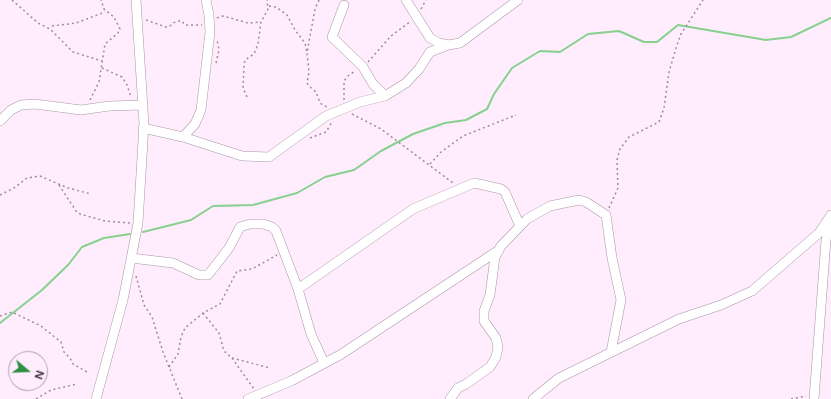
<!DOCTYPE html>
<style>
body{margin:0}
#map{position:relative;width:831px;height:399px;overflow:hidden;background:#ffecfc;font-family:Figtree,sans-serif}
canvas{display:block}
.north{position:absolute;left:8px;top:351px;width:40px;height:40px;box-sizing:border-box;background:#ffecfc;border:1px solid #b1a3af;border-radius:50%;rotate:109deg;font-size:11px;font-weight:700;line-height:16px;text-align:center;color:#3d363c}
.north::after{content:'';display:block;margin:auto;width:14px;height:18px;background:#2f9044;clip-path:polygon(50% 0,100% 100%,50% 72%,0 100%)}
</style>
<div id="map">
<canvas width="831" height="399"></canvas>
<div class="north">N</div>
</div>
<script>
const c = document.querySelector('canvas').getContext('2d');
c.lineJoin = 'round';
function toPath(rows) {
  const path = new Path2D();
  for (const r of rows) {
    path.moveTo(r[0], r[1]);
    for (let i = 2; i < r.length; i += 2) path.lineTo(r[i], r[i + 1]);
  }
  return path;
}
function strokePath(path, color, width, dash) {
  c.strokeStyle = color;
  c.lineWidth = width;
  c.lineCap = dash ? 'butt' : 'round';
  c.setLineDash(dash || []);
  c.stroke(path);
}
const stream = toPath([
 [143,232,191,220,213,206,253,205,297,193,325,177,354,170,381,151,413,134,445,123,466,120,487,109,494,94,512,68,540,51,560,52,588,34,619,31,644,42,657,42,678,25,766,40,791,37,831,18],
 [0,323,42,290,68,265,82,247,104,238,130,234]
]);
const path = toPath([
 [12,0,38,23,50,29,73,52,102,61],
 [319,0,315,9,307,53,309,72,307,83,309,86,316,92,320,103,327,107],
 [269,6,276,7,287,15,295,30,305,43,307,53],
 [421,9,426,0],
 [217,18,223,16,248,23,261,22],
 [146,20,166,27,170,26,173,23,178,21,182,21,185,25,202,25],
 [52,26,76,23,105,12],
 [368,62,391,36,411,21],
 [216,63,219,50,217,40],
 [102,68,122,77,127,85,131,97],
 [247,97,243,88,244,65,245,60,254,54,258,44,261,22,268,9,267,0],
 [90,100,99,82,105,44,118,33,120,29,114,17,104,9,101,0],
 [344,100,344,81,348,76,355,71],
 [352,114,381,129,453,183],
 [310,138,326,132,332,122],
 [430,164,441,152,463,136,516,115],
 [59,185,76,211,80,214,105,221,130,223],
 [0,195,14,188,27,178,40,176,68,188,91,194],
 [609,208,618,188,617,160,620,149,629,137,659,122,664,108,669,72,677,45,681,34,703,0],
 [136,276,144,305,152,317,163,352,182,399],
 [203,313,219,333,224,351,232,358,270,368],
 [0,316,12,312,41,326,61,342,64,352,70,358,73,364,87,372],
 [232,358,254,389],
 [169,367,178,354,181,337,185,328,203,313,220,304,237,271,252,269,277,255],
 [36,399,51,390,77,384],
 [791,399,806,396]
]);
const minor = toPath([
 [406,0,430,38,439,43,448,45,460,43,518,0],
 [344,5,332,37,363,67,373,84,385,96],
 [0,121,11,110,21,105,35,104,81,110,109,106,142,105],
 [143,128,183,137,195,124,201,110,210,32,209,15,206,0],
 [183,137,242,156,269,157,326,116,360,102,385,96,406,83,419,69,430,52,448,45],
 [131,258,173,263,199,275,208,275,229,248,240,227,250,224,263,224,272,227,276,231,298,289,311,334,324,363],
 [298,289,413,209,474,183,501,189,505,192,520,226],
 [96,399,123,300,138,223,144,124,136,0],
 [248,399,291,381,340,355,499,250],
 [450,399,458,388,466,384,490,367,496,357,498,347,496,338,484,321,484,311,490,295,495,257,501,246,527,219,550,206,579,200,586,202,606,215,612,258,621,300,611,352],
 [533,399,559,378,679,319,721,305,752,291,819,233,831,215],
 [814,399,826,240,831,224]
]);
strokePath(stream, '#86d18f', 2);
strokePath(minor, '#a897a6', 10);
strokePath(path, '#9b8e99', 1.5, [2, 3]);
strokePath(minor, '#fff', 9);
</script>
